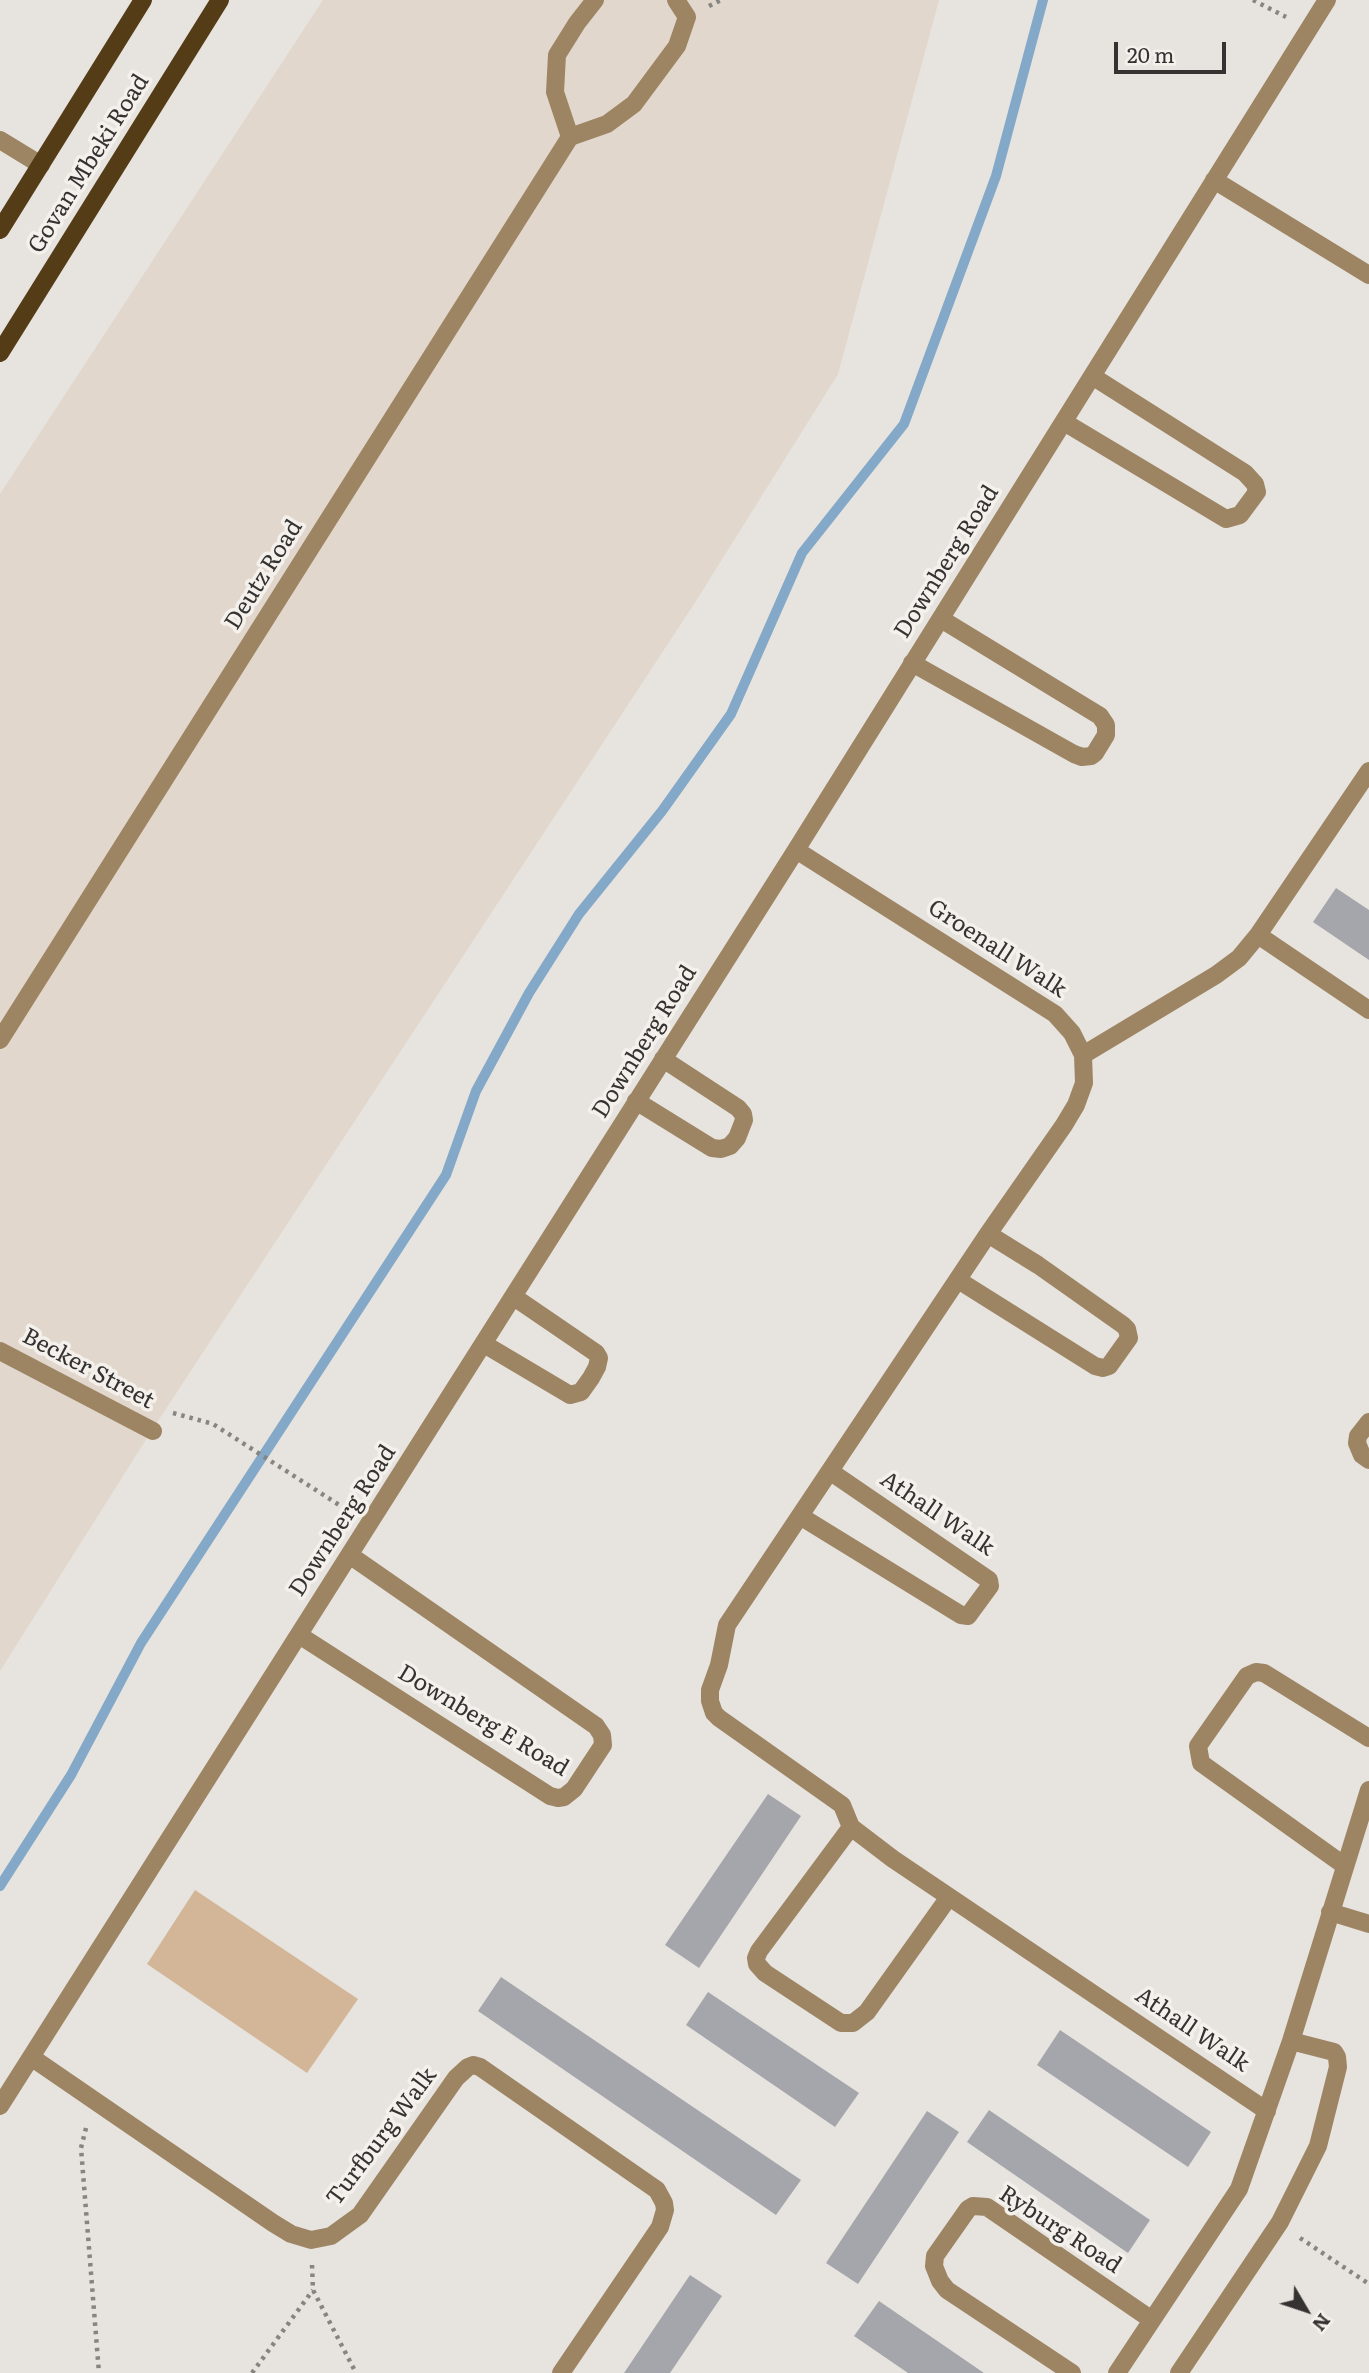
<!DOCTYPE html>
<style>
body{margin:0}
#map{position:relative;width:1369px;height:2373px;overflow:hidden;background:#e7e3de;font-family:Literata,serif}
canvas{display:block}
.north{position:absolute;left:1271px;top:2275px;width:70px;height:70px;-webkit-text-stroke:5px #f4f0eb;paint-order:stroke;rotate:129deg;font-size:19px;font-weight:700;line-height:28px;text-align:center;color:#353332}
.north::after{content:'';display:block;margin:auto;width:24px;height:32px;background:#353332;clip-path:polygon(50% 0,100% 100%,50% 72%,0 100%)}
.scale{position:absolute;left:1114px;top:42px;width:112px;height:32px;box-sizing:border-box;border:4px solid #353332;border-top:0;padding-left:9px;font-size:21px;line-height:24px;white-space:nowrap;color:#353332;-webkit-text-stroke:5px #f4f0eb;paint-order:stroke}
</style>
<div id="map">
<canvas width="1369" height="2373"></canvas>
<div class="north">N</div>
<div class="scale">20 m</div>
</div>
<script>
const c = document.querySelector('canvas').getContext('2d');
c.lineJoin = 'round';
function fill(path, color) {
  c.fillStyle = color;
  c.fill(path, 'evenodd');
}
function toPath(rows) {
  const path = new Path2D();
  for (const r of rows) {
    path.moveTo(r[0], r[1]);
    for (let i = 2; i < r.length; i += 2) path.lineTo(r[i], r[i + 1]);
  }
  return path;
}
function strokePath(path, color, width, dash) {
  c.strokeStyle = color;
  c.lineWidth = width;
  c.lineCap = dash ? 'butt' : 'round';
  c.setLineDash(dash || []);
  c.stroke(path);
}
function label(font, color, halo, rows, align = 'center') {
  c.font = font + ' Literata,serif';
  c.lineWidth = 7;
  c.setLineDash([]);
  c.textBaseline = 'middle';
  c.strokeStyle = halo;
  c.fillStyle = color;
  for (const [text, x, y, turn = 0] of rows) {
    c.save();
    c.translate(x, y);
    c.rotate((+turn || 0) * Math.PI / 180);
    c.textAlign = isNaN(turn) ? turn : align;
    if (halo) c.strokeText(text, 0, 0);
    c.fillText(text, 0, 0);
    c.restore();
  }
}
const built = toPath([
 [323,0,939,0,838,374,696,601,152,1430,0,1671,0,494]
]);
const green = toPath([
 [195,1890,358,1999,307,2073,147,1964]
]);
const stream = toPath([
 [0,1886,71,1775,141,1643,446,1175,476,1091,529,993,579,914,662,811,731,714,802,553,904,424,996,176,1043,0]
]);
const building = toPath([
 [1336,888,1369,910,1369,960,1313,922],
 [768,1794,801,1816,699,1968,665,1945],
 [501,1977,801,2180,776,2215,478,2011],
 [708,1992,859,2093,835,2127,686,2025],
 [1060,2030,1211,2132,1188,2167,1037,2065],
 [989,2110,1150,2220,1128,2253,967,2142],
 [927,2111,959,2132,858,2284,826,2263],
 [690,2275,722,2296,670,2373,624,2373],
 [879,2301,984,2373,908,2373,854,2336]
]);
const path = toPath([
 [1253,0,1286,17],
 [709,6,721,0],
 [173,1413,213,1424,347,1510],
 [86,2128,81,2148,99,2373],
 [1300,2238,1369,2284],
 [312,2265,313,2290,356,2373],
 [252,2373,313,2290]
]);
const minor = toPath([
 [595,0,577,23,557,55,555,92,570,137,607,124,634,104,677,46,687,17,676,0],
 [0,140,41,165],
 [1214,180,1369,275],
 [1064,422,1226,519,1240,515,1257,492,1255,484,1245,473,1092,376],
 [912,663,1074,754,1082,757,1091,756,1095,753,1106,735,1106,725,1100,716,941,619],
 [796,850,1055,1014,1072,1033,1083,1055,1216,975,1239,958,1258,935,1369,771],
 [1258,935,1369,1010],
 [0,1040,570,137],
 [1083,1055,1084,1083,1076,1105,1064,1125,988,1234,727,1625,719,1665,710,1690,710,1701,714,1713,719,1718,842,1805,851,1827,893,1859,1267,2111],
 [636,1101,712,1148,721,1149,730,1146,737,1138,744,1120,743,1114,738,1108,663,1059],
 [958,1280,1095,1366,1103,1368,1109,1366,1129,1338,1127,1329,1123,1325,1038,1265,988,1234],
 [484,1344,570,1395,581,1392,591,1378,597,1367,599,1358,596,1353,514,1297],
 [0,1351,153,1431],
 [1369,1422,1358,1436,1357,1443,1362,1455,1369,1460],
 [800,1516,961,1615,968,1616,990,1586,989,1580,831,1472],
 [299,1635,550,1796,558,1798,564,1797,574,1789,603,1745,602,1735,596,1726,351,1556],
 [851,1827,759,1951,756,1958,757,1964,765,1973,841,2023,853,2023,867,2012,949,1897],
 [1345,1866,1201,1763,1198,1746,1247,1676,1256,1672,1264,1673,1369,1738],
 [1330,1912,1369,1924],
 [31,2057,273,2223,291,2234,311,2240,331,2236,360,2215,456,2078,468,2067,473,2065,480,2067,657,2190,664,2203,665,2210,660,2227,561,2373],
 [0,2106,796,850,1327,0],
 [1072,2373,947,2290,940,2281,934,2266,935,2256,968,2209,973,2206,987,2207,1152,2320],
 [1117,2373,1239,2189,1291,2041,1369,1790],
 [1179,2373,1280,2222,1318,2146,1338,2067,1337,2057,1334,2052,1291,2041]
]);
const major = toPath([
 [0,230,143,0],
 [0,353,220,0]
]);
const streetNames = [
 ["Govan Mbeki Road",89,164,-58],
 ["Downberg Road",947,562,-58],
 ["Deutz Road",264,575,-58],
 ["Groenall Walk",997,949,33],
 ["Downberg Road",645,1042,-58],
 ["Becker Street",88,1369,28],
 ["Athall Walk",937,1514,34],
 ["Downberg Road",343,1521,-57],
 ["Downberg E Road",483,1721,31],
 ["Athall Walk",1192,2030,34],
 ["Turfburg Walk",382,2137,-53],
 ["Ryburg Road",1060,2230,33]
];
fill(built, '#e1d7cc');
fill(green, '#d3b698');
strokePath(stream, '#84a8c8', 10);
fill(building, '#a5a6ac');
strokePath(path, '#878582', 4.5, [3.5, 5]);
strokePath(minor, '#9d8564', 18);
strokePath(major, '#543c17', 18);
label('23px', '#353332', '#f4f0eb', streetNames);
</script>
